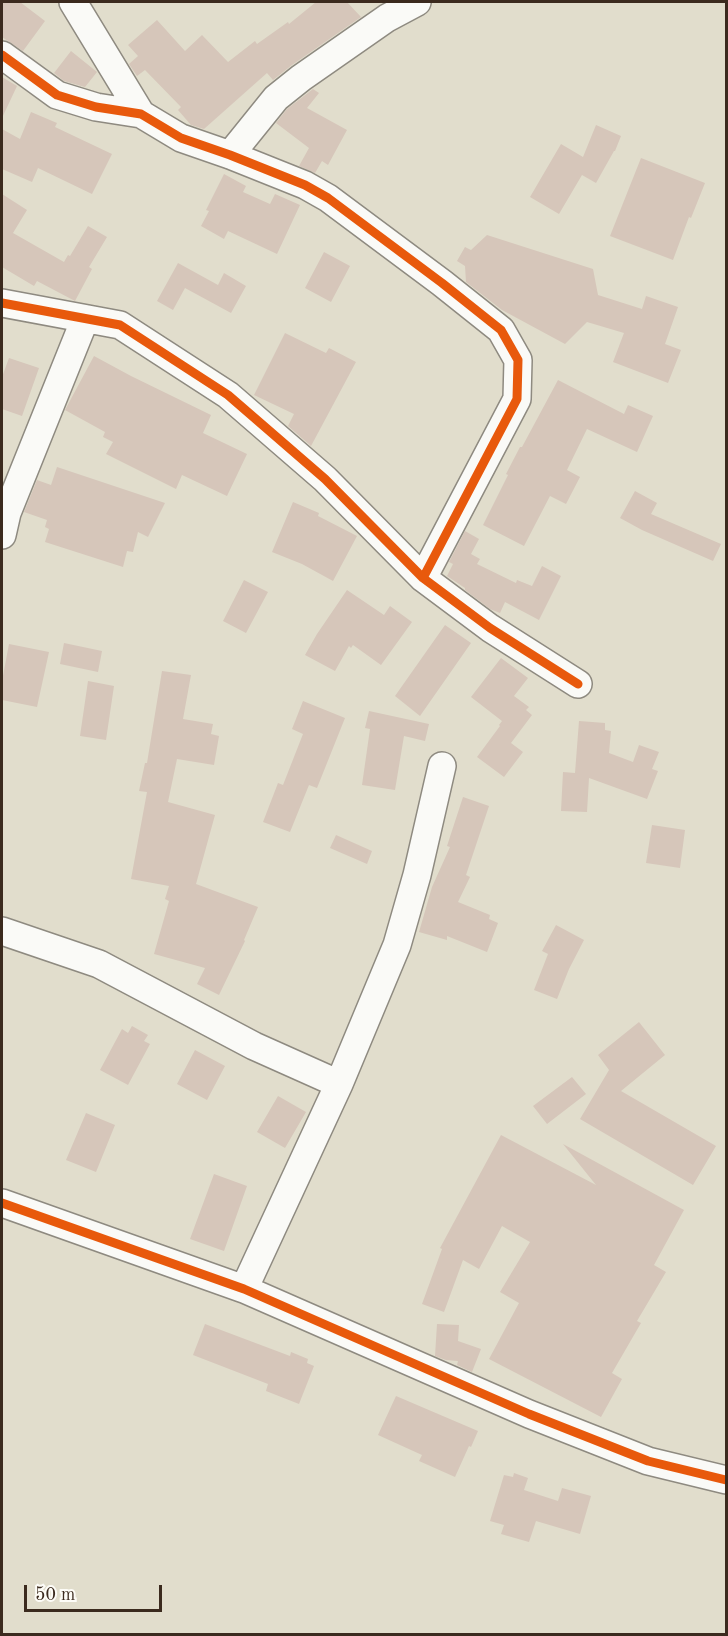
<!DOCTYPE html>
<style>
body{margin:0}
#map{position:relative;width:728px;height:1636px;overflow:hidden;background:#e1ddcc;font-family:"Old Standard TT",serif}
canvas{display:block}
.frame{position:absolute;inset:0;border:3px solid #3b2a1e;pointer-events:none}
.scale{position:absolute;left:24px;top:1585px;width:138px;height:27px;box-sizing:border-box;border:3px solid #3b2a1e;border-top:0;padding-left:8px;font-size:18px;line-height:21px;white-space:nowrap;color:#3b2a1e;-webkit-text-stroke:4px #fdfcf7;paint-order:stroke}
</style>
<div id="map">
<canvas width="728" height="1636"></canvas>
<div class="frame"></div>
<div class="scale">50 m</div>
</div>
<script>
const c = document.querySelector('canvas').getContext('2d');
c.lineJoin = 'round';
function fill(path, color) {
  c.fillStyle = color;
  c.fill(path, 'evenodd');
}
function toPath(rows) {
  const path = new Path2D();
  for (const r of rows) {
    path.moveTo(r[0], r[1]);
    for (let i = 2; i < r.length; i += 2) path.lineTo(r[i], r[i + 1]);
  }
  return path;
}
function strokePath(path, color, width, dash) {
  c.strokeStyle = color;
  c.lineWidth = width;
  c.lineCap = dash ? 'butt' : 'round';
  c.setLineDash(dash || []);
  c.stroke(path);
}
const building = toPath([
 [2,2,20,2,45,21,23,51,2,37],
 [316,2,347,2,361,17,292,65,273,80,267,73,204,129,191,125,178,110,181,107,145,70,137,76,129,64,138,56,128,45,157,20,185,51,202,35,228,62,255,41,257,44,288,22,289,24],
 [71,51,97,72,85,87,64,81,54,73],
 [2,77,17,86,2,118],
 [313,89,319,93,307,108,347,130,328,165,322,161,315,173,299,166,309,148,276,123,287,109],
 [31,112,57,123,55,127,112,154,92,194,38,168,32,182,2,169,2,129,20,139],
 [596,125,621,136,615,151,614,151,596,183,582,175,559,214,530,197,561,144,583,157],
 [641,158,705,183,691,218,689,217,673,260,610,236],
 [224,174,246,186,243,192,270,204,275,194,300,205,277,254,228,231,224,239,201,226,209,211,206,210],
 [2,194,27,210,13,233,64,262,68,255,70,256,88,226,107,237,89,267,92,269,75,301,37,281,34,286,2,267],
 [487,235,593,269,598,295,642,309,646,296,678,307,665,344,681,350,668,383,613,362,624,333,587,322,565,344,502,310,466,282,465,266,457,261,465,247,471,250],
 [324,252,350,266,331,302,305,288],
 [178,263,218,285,224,273,246,286,231,313,185,288,173,310,157,301],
 [285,333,326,353,329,348,356,362,311,446,288,426,294,414,254,395],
 [94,356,131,376,211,415,203,433,247,454,227,496,182,475,176,489,106,454,113,442,103,437,105,432,65,410],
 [9,358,39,368,22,416,2,409,2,377],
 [558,380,624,414,628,405,653,416,637,452,587,429,567,470,580,477,566,504,550,496,524,546,483,525,508,475,506,474,520,447,522,447],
 [57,467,165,503,148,537,138,532,133,552,127,551,123,567,45,542,49,529,45,527,47,520,24,512,37,480,51,485],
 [635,491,657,503,651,514,721,544,713,561,642,530,620,518],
 [293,502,319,513,318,516,357,536,333,581,302,564,272,552],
 [465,531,479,539,471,554,480,559,477,564,516,583,517,580,532,586,542,566,561,576,539,620,505,602,500,613,490,609,465,590,465,588,447,576,453,564,449,562],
 [244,580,268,592,246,633,223,621],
 [347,590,384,615,390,606,412,622,381,665,353,645,351,648,349,646,335,671,305,655,317,634],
 [445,625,471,643,420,716,395,696],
 [64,643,102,651,98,672,60,664],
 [9,644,49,652,37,707,2,700,2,681],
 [501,658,528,678,514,696,529,707,526,710,532,715,511,743,523,752,504,777,477,757,500,726,499,725,502,721,471,697],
 [162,671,191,675,183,719,213,724,211,734,219,736,214,765,177,759,168,802,215,815,196,884,258,907,244,940,245,941,219,995,197,984,205,968,154,954,169,901,165,899,169,886,131,879,147,792,139,791,145,763,147,763],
 [88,681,114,686,106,740,80,736],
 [303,701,345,718,317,788,309,785,290,832,263,822,278,783,283,785,303,734,292,729],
 [369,711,429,724,425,741,404,736,395,790,362,785,370,729,365,728],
 [579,721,605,723,605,730,611,731,609,753,633,762,639,745,659,752,652,769,658,771,647,799,589,778,587,812,561,811,563,772,575,773],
 [463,797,489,806,466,875,470,877,458,902,490,915,489,919,498,923,487,952,447,936,447,940,419,932,432,887,450,847,447,846],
 [652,825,685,830,680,868,646,863],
 [336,835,372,851,367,864,330,848],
 [556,925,584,940,569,969,557,999,534,990,548,954,542,951],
 [639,1022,665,1055,621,1091,716,1146,693,1185,580,1119,609,1070,598,1055],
 [132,1026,148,1035,144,1041,150,1044,128,1085,100,1070,122,1029,128,1033],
 [195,1050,225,1066,207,1100,177,1084],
 [572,1077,586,1094,547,1124,533,1106],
 [278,1096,306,1112,285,1148,257,1132],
 [86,1113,115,1125,96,1172,66,1160],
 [501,1135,596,1185,563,1144,684,1210,654,1265,666,1272,637,1321,641,1323,612,1373,622,1379,601,1417,489,1359,519,1303,500,1292,530,1242,502,1226,479,1269,463,1260,444,1312,422,1304,442,1249,440,1248],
 [214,1174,247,1186,224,1251,190,1239],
 [205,1324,290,1356,291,1352,308,1359,307,1363,314,1366,299,1404,266,1391,268,1384,193,1355],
 [437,1324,459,1325,458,1341,481,1349,472,1372,457,1365,458,1361,446,1360,435,1356],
 [396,1396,478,1431,471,1447,469,1446,455,1477,419,1461,422,1455,378,1435],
 [514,1473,528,1478,524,1490,558,1501,562,1488,591,1496,580,1534,536,1521,529,1542,501,1534,504,1525,490,1521,504,1475,513,1477]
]);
const minor = toPath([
 [73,2,141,114],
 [2,55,57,95,96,107,141,114,181,138,230,155,305,185,328,198,442,283,501,330,518,360,517,399,423,578],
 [230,155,276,98,301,78,387,18,417,2],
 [2,303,120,325,228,395,325,479,423,578,490,628,578,684],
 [2,535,7,513,85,319],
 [2,931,99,964,254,1046,339,1084],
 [2,1203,244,1289,529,1414,648,1461,726,1480],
 [244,1289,339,1084,397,945,417,875,442,766]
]);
const cycleway = toPath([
 [2,55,57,95,96,107,141,114,181,138,230,155,305,185,328,198,442,283,501,330,518,360,517,399,423,578],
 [2,303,120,325,228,395,325,479,423,578,490,628,578,684],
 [2,1203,244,1289,529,1414,648,1461,726,1480]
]);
fill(building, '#d6c6ba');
strokePath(minor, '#8e8a80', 30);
strokePath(minor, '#fafaf7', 27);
strokePath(cycleway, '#e8590c', 9);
</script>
